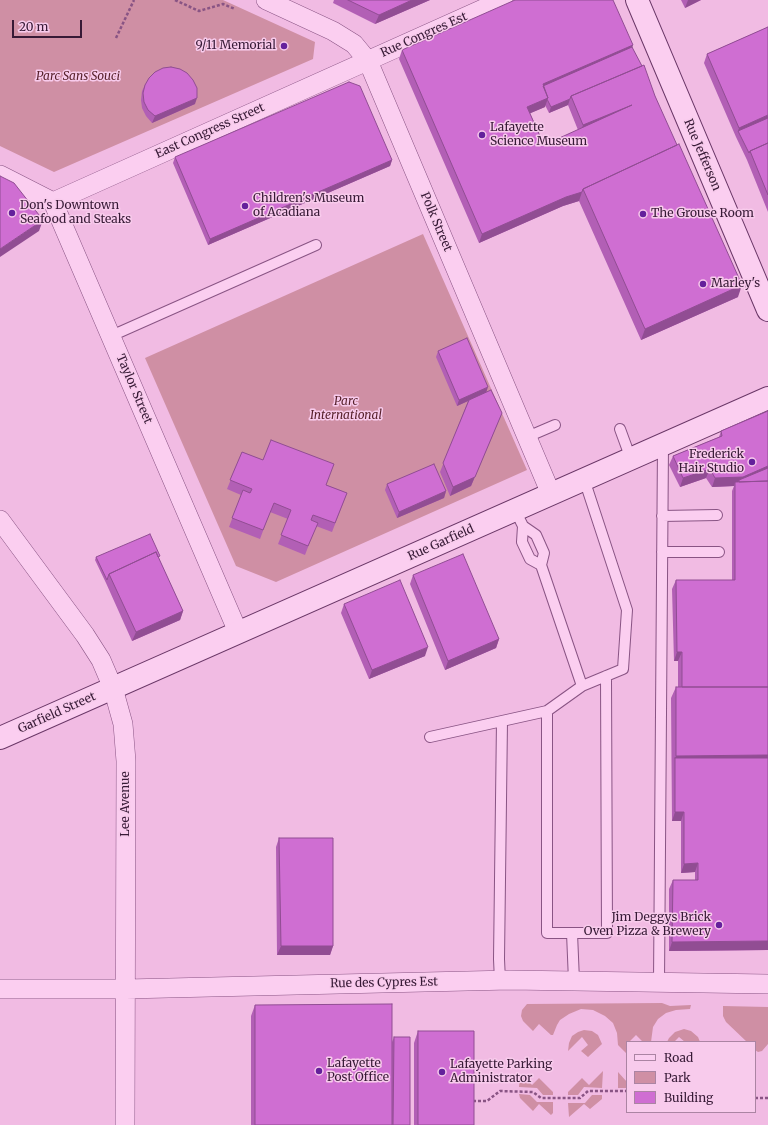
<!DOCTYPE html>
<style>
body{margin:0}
#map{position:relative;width:768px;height:1125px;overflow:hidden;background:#f1bbe3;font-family:Merriweather,serif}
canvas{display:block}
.legend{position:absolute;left:626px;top:1041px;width:130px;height:72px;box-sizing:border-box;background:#f8cbec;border:1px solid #ab84a3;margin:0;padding:5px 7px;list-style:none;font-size:12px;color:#371a36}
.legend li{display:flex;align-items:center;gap:8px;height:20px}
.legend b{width:20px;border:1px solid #ab84a3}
.scale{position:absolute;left:12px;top:20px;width:70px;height:18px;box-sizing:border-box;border:2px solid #371a36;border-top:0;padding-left:5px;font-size:12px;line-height:14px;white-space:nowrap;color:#371a36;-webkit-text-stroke:3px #f8cbec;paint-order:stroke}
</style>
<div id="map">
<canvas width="768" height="1125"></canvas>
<ul class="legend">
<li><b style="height:5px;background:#fbcef0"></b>Road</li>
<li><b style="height:11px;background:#cf8fa4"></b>Park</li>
<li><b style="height:11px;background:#cf6ed2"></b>Building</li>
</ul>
<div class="scale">20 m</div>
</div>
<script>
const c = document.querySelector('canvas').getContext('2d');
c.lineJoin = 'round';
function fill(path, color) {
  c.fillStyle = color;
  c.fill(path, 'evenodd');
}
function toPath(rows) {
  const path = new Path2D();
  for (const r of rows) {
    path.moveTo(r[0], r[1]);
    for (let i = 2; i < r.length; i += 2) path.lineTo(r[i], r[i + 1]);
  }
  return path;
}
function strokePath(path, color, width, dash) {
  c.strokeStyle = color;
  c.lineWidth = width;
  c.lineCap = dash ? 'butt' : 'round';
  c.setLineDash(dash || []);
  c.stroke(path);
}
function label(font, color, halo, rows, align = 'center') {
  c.font = font + ' Merriweather,serif';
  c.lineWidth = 3;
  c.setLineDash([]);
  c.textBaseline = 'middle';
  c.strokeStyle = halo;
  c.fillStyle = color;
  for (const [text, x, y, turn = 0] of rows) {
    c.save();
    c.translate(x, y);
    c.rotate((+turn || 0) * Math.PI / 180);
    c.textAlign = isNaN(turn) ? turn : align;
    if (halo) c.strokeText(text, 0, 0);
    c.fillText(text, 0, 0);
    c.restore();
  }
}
const green = toPath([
 [0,0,223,0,315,42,313,59,54,172,0,146],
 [423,234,527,470,276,582,236,566,145,358],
 [662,1003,670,1006,691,1005,690,1009,676,1010,666,1013,658,1019,653,1027,651,1042,643,1042,636,1035,629,1042,627,1042,627,1054,618,1045,617,1033,613,1023,605,1016,593,1010,581,1009,569,1014,560,1020,557,1025,553,1035,551,1035,539,1024,533,1031,523,1021,521,1016,522,1010,527,1004],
 [723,1006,768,1007,768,1044,762,1051,758,1052,755,1050,755,1042,747,1042,726,1022,723,1016],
 [684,1029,691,1031,698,1037,700,1042,685,1042,679,1037,674,1042,667,1042,669,1038,675,1032],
 [584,1030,592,1031,598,1035,602,1044,588,1057,581,1051,588,1045,582,1037,568,1051,569,1043,572,1036,578,1032],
 [603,1071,602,1088,584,1087,578,1095,568,1095,568,1092,582,1078,589,1085],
 [618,1072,627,1082,627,1088,618,1088],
 [520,1074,523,1075,532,1085,539,1078,553,1092,553,1095,543,1095,537,1088,519,1087],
 [519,1094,530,1095,537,1102,553,1102,553,1113,551,1115,539,1104,533,1111,520,1098],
 [592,1095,602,1095,602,1099,590,1109,584,1104,569,1117,568,1103,585,1103]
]);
const path = toPath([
 [175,0,199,11,223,4,235,9],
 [116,38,134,0],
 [755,1098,768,1098],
 [473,1101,487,1101,500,1091,533,1092,541,1098,580,1098,588,1091,627,1091]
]);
const lane = toPath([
 [111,336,316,245],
 [620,429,631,459],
 [527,437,555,425],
 [515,510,523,526,522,542,530,559,541,565,544,553,536,535,523,526],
 [662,516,717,515],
 [662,552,719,552],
 [541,565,582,686,623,669,627,610,584,479],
 [582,686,547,711,547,933,607,933,606,676],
 [430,737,547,711],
 [572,933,574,981],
 [500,981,499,959,502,721],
 [659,982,663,444]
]);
const street = toPath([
 [266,0,333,31,354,44,368,61,551,494],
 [0,175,53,202,238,632],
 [53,202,503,0],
 [0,520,85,635,101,660,113,688,123,724,126,761,125,1125],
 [0,989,126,989,510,980,768,984]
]);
const secondary = toPath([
 [637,0,768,310],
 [0,738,768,398]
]);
const wall = toPath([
 [334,0,430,0,375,24,333,3],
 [681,0,701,0,685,8],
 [768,27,768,212,747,160,736,137,704,63,707,54],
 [633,45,632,47,655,96,738,297,641,340,579,201,563,206,479,243,399,59,402,50],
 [545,105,549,113,568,105,578,130,544,145,530,113,545,107],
 [145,85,195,104,152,123,146,116,142,108,141,100,142,91],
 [175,157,392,160,390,166,208,245,173,163],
 [438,351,487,392,498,422,471,486,450,496,440,472,468,401,457,406,436,357],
 [768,411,768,950,669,951,669,889,673,880,695,880,695,872,681,873,681,821,672,821,671,698,676,687,678,687,678,661,674,661,672,589,676,580,732,580,732,491,734,486,712,487,706,478,680,487,669,465,673,456,719,437,721,431],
 [242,452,347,493,332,532,316,526,305,555,278,544,288,519,270,512,260,539,229,527,241,495,227,489],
 [387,484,446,491,444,498,397,518,385,490],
 [96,557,159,559,183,611,180,620,132,641,106,583,95,560],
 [413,575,499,639,496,648,445,670,410,584],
 [344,604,425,656,369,679,341,613],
 [279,838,333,946,330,955,277,955,276,847],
 [255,1005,392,1042,394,1037,410,1125,251,1125,251,1016],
 [418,1031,474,1125,414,1125,414,1043]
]);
const shadedWall = toPath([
 [412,0,430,0,375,24,379,15],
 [688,0,701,0,685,8],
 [633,45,629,54,544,91,543,84],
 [197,98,195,104,152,123,155,116],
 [548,98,545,107,524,116,527,107],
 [570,99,568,105,549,113,551,107],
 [632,105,580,134,583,125],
 [768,115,768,123,738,131,739,128],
 [392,160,390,166,208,245,210,239],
 [582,192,579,201,563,206,479,243,482,234,566,197],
 [43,220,39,231,0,257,0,249],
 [742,285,738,297,641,340,645,329],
 [488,387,486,393,457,406,459,400],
 [502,413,471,486,450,496,453,487],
 [768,466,768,473,739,480,737,486,735,482,734,486,712,487,715,478],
 [710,469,706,478,680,487,683,478],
 [446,491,444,498,397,518,399,512],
 [183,611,180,620,132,641,136,632],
 [499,639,496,648,445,670,448,661],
 [428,647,425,656,369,679,372,670],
 [677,652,682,652,678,661,674,661],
 [768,755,768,767,675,758,676,756],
 [675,812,684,812,681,821,672,821],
 [698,863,695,872,681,873,684,864],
 [768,941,768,950,669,951,672,942],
 [281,946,333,946,330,955,277,955]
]);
const building = toPath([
 [348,0,412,0,379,15,348,0],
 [515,0,613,0,633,45,543,84,548,98,527,107,544,145,632,105,583,125,571,96,644,65,655,96,677,145,583,189,582,192,566,197,482,234,402,50,515,0],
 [768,27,768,115,739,128,707,54,768,27],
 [632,47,642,66,571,96,570,99,551,107,547,99,548,98,543,86,632,47],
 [171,67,180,69,187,73,193,80,197,88,197,98,155,116,148,110,144,102,143,93,145,85,149,78,155,72,163,68,171,67],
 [349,82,360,86,392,160,210,239,175,157,349,82],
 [768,118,768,143,750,151,749,153,738,131,768,118],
 [768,143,768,195,750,151,768,143],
 [679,144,742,285,645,329,583,189,679,144],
 [0,176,14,183,43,220,0,249,0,176],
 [467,338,488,387,459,400,438,351,467,338],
 [491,390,502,413,475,477,453,487,443,463,469,400,491,390],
 [768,411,768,466,743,477,715,478,710,469,683,478,673,456,722,436,721,431,768,411],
 [271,440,334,464,326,485,347,493,335,523,313,515,311,520,318,523,308,546,281,535,291,510,274,503,263,530,232,518,243,490,250,493,252,489,230,480,242,452,263,460,271,440],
 [434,464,446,491,399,512,387,484,434,464],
 [768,468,768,481,739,482,739,480,768,468],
 [768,481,768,687,682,687,682,652,677,652,676,580,735,580,735,482,768,481],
 [150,534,160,556,158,557,156,552,109,574,107,580,96,557,150,534],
 [156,552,183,611,136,632,109,574,156,552],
 [463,554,499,639,448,661,413,575,463,554],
 [400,580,428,647,372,670,344,604,400,580],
 [676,687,768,687,768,755,676,756,676,687],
 [675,758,768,758,768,941,672,942,673,880,698,880,698,863,684,864,684,812,675,812,675,758],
 [279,838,333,838,333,946,281,946,279,838],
 [392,1004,392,1125,255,1125,255,1005,392,1004],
 [418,1031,474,1031,474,1125,418,1125,418,1031],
 [394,1037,410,1037,410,1125,393,1125,394,1037]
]);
const markers = [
 [284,46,4,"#64209c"],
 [482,135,4,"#64209c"],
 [245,206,4,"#64209c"],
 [12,213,4,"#64209c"],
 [643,214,4,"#64209c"],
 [703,284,4,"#64209c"],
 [752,462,4,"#64209c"],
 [719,925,4,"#64209c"],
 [319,1071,4,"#64209c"],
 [442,1072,4,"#64209c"]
];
const streetNames = [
 ["Rue Congres Est",424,35,-24],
 ["East Congress Street",210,131,-24],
 ["Rue Jefferson",702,155,67],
 ["Polk Street",436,222,67],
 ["Taylor Street",134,389,67],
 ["Rue Garfield",441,543,-24],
 ["Garfield Street",57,713,-24],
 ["Lee Avenue",126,804,-90],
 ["Rue des Cypres Est",384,983,-1]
];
const poiNames = [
 ["9/11 Memorial",276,46,"right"],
 ["Lafayette",490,128],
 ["Science Museum",490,142],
 ["Children's Museum",253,199],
 ["of Acadiana",253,213],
 ["Don's Downtown",20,206],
 ["Seafood and Steaks",20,220],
 ["The Grouse Room",651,214],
 ["Marley's",711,284],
 ["Frederick",744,455,"right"],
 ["Hair Studio",744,469,"right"],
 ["Jim Deggys Brick",711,918,"right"],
 ["Oven Pizza & Brewery",711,932,"right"],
 ["Lafayette",327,1064],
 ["Post Office",327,1078],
 ["Lafayette Parking",450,1065],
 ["Administrator",450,1079]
];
const parkNames = [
 ["Parc Sans Souci",78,77],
 ["Parc",346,402],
 ["International",346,416]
];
fill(green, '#cf8fa4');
strokePath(lane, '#895484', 12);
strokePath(street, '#895484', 20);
strokePath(secondary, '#6a3767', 24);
strokePath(path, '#895484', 2.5, [3, 2]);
strokePath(lane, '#fbcef0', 10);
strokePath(street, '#fbcef0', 19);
strokePath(secondary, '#fbcef0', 22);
fill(wall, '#b25fb5');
fill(shadedWall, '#914d93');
fill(building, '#cf6ed2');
strokePath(building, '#914d93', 1);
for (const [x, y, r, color] of markers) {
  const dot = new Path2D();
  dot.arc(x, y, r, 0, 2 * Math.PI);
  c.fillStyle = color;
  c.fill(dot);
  strokePath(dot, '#f8cbec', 1.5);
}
label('12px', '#371a36', '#f8cbec', streetNames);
label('12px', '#371a36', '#f8cbec', poiNames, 'left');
label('italic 12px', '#551f29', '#f8cbec', parkNames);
</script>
